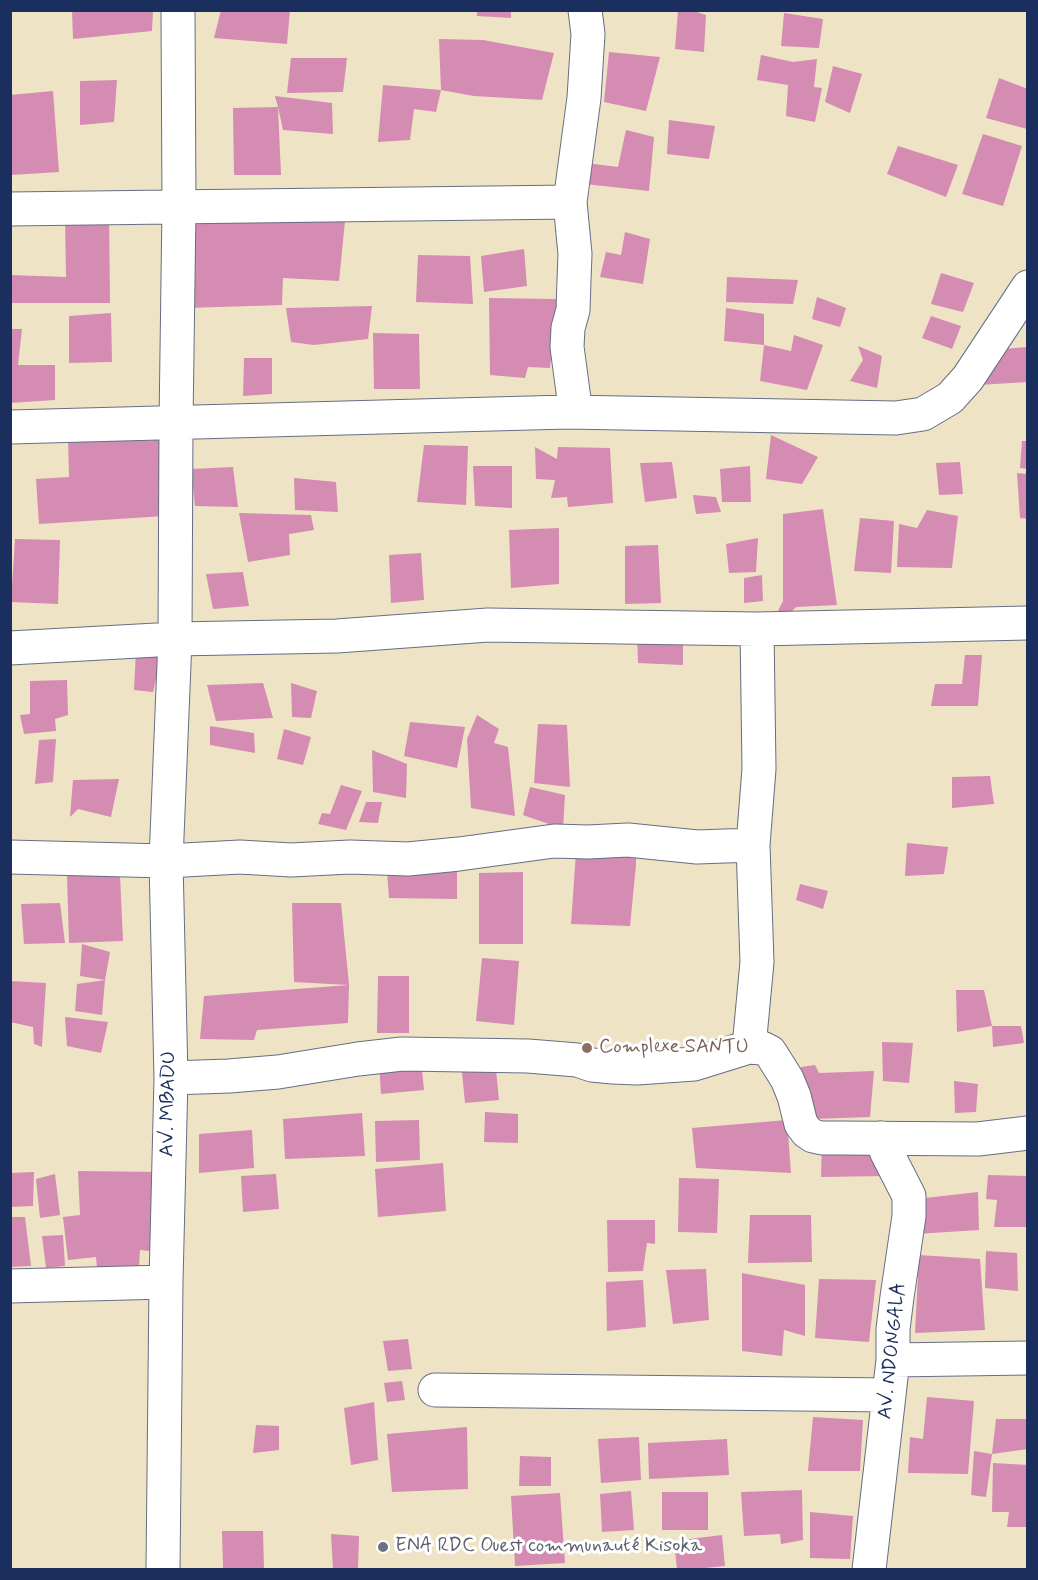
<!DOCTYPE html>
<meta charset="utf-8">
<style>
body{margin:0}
#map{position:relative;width:1038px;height:1580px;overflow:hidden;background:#efe3c5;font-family:Mynerve,sans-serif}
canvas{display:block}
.frame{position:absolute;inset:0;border:12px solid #1b2f5e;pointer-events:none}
</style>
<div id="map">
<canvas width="1038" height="1580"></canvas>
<div class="frame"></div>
</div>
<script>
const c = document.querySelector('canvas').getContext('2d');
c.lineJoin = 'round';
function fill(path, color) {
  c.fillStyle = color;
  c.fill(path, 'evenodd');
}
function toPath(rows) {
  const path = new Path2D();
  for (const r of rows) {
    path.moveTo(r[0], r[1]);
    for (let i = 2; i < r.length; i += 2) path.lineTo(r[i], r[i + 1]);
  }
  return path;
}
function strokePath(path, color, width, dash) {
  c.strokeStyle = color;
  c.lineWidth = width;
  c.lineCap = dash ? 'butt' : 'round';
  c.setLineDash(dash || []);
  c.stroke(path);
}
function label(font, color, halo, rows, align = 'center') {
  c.font = font + ' Mynerve,sans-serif';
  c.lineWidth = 6;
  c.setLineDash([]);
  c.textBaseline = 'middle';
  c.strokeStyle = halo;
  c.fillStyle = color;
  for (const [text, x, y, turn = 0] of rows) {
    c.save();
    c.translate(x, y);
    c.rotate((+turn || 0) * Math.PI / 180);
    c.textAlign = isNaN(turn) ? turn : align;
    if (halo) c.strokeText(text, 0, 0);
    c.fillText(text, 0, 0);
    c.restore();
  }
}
const building = toPath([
 [72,10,153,10,152,31,73,39],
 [221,10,290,10,287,44,214,38],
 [477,10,511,10,511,18,477,16],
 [678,10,691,10,706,15,704,52,675,49],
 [784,13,823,19,819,48,781,46],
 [439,39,483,40,554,53,542,100,474,96,441,90,436,112,414,109,410,140,378,142,383,85,441,90],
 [609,52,660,57,646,111,604,102],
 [761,55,793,62,817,59,814,87,822,88,815,122,786,116,788,85,757,80],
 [291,58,347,58,343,92,287,93],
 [833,66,862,74,850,113,825,102],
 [999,78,1028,89,1027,129,986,118],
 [117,80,114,122,80,125,80,81],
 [53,91,59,172,11,175,10,95],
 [275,96,332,103,333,134,283,130,278,107,281,175,234,175,233,108,278,107],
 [669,120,715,126,709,159,667,154],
 [626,130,654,137,649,191,585,184,586,163,618,167],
 [983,134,1022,146,1003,206,962,194],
 [898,146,958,165,946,197,887,174],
 [346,211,339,281,283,278,282,305,187,308,188,215],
 [65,214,109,214,110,303,10,303,10,275,66,277],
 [625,232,650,239,643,284,600,277,606,252,621,255],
 [524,249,527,286,484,292,481,256],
 [418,255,470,256,473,304,416,302],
 [941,273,974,283,963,312,931,304],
 [727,277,798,280,793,304,726,302],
 [817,297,846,308,840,327,812,319],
 [489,298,557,299,550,368,528,367,525,378,490,375],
 [372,306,368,339,314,345,291,342,286,308],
 [726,308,764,314,764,345,791,351,794,335,823,345,807,390,760,381,764,345,724,341],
 [111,313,112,362,69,363,69,316],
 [931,316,961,326,952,349,922,338],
 [10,329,22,329,18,365,55,365,55,400,10,403],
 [373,333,419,334,420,389,374,389],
 [858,346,882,356,877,388,850,381,863,360],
 [1028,347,1028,382,978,385,977,351],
 [244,358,272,358,272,394,243,396],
 [771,435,818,457,802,484,766,479],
 [68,438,161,441,165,516,39,524,36,479,69,477],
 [1022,441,1028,441,1028,469,1020,468],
 [424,445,468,446,466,505,417,502],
 [535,447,557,459,558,447,610,448,613,503,568,507,567,497,551,498,555,480,536,479],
 [672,462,677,498,645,502,640,463],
 [960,462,963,494,939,495,936,463],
 [473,466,512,466,512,508,475,506],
 [750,466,751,502,722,502,720,469],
 [233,467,238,507,195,506,191,469],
 [1017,473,1028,474,1028,519,1020,518],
 [294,478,336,482,338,512,295,510],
 [693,495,716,497,721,512,696,514],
 [823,509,837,605,796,607,789,614,777,613,783,601,783,514],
 [927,510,958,516,952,568,897,567,899,524,917,528],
 [239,513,311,515,314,530,289,534,290,555,248,562],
 [860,518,894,521,891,573,854,571],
 [559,528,559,584,511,588,509,530],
 [758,538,756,572,729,573,726,544],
 [15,539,60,540,58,604,11,602],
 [658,545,661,603,625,604,625,546],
 [421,553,424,600,391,603,389,555],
 [243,572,249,606,213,609,206,574],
 [762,575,763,601,744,603,744,578],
 [637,633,683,637,683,665,638,663],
 [163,650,153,692,134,690,136,651],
 [965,655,982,655,978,706,931,706,935,684,962,684],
 [67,680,68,715,55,719,56,731,24,734,20,715,30,714,30,681],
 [263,683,273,718,216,721,207,685],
 [291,683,317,691,311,718,292,717],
 [477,715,499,729,494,743,508,747,515,816,471,808,467,739],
 [410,722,465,727,457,768,404,756],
 [538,724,567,725,570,787,534,783],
 [210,726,254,733,255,753,210,745],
 [284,729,311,737,303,765,277,759],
 [56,739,53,782,35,784,39,740],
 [372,750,407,764,406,798,373,792],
 [990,776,994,804,952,808,952,777],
 [119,779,111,817,78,809,70,817,73,780],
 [341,785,362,791,346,830,318,824,322,813,330,814],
 [530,787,565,795,563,829,523,815],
 [366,802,382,802,378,823,359,822],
 [907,843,948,847,944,874,905,876],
 [636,850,636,865,630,926,571,924,576,852],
 [386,859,457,864,457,899,389,898],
 [523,872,523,944,479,944,479,873],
 [120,875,123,941,69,943,67,876],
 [800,884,828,891,823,909,796,900],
 [60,903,65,943,24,944,21,904],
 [292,903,341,903,349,985,348,1023,257,1030,254,1040,200,1039,204,996,349,985,294,982],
 [82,944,110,952,105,980,80,976],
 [482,958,519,961,514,1025,476,1021],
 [378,976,409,976,409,1033,377,1033],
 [105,980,102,1015,75,1011,77,984],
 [10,981,46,983,42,1047,34,1044,33,1027,10,1022],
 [956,990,984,990,992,1026,957,1032],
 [65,1017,108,1022,101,1053,67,1046],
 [992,1026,1021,1026,1024,1043,993,1047],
 [882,1042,913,1043,909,1083,883,1081],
 [495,1059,499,1100,465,1103,461,1063],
 [421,1060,424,1090,381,1094,379,1063],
 [815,1065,819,1073,874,1071,870,1117,813,1119,803,1101,801,1067],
 [954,1081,978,1084,976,1112,955,1113],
 [485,1112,518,1114,518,1143,484,1142],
 [362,1113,365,1156,285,1159,283,1119],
 [419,1120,420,1160,376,1162,375,1121],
 [787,1120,791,1173,696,1168,692,1128],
 [252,1130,254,1168,199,1173,199,1134],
 [881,1138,885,1176,821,1177,822,1144],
 [443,1163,446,1211,378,1217,375,1169],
 [78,1171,160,1172,159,1252,140,1250,139,1267,97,1268,96,1257,68,1260,63,1217,80,1215],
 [34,1172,33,1206,10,1207,10,1173],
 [55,1174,60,1215,40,1218,36,1179],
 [276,1174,279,1209,243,1212,241,1176],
 [988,1175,1028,1176,1028,1227,994,1227,997,1200,986,1199],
 [679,1178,719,1179,717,1233,678,1232],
 [978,1192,979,1230,916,1234,916,1199],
 [750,1215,811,1215,812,1262,748,1263],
 [10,1217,25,1217,31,1266,10,1267],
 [607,1220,655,1220,655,1244,647,1243,643,1271,608,1272],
 [63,1235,65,1266,46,1268,42,1236],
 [986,1251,1017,1253,1018,1291,985,1288],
 [919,1255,980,1259,985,1330,915,1333],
 [706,1269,709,1320,673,1324,666,1270],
 [742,1273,805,1285,805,1336,784,1330,782,1356,742,1351],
 [819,1279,876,1280,869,1342,815,1338],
 [643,1280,646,1327,607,1331,606,1282],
 [408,1339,412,1369,388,1371,383,1341],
 [402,1381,405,1400,387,1402,384,1383],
 [927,1397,974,1401,968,1474,908,1473,910,1437,923,1439],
 [374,1402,378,1460,351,1465,344,1408],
 [813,1417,863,1420,860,1471,808,1471],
 [996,1419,1028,1419,1028,1449,992,1454],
 [256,1425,279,1426,279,1450,253,1453],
 [467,1427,468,1489,392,1492,387,1434],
 [639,1437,641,1480,601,1483,598,1439],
 [727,1439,729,1475,649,1479,648,1443],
 [974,1451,992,1454,986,1497,971,1495],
 [520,1456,551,1457,551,1486,519,1486],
 [993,1463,1028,1465,1028,1527,1007,1527,1009,1512,992,1512],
 [802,1490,803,1540,781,1544,780,1534,744,1536,741,1492],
 [631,1491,634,1530,602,1532,600,1494],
 [662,1492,708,1492,708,1530,662,1530],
 [560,1493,565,1563,515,1566,511,1496],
 [810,1512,853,1516,850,1559,810,1558],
 [222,1531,263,1531,264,1569,223,1569],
 [331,1534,359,1536,358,1569,333,1569],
 [722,1535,725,1566,694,1569,677,1569,674,1541]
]);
const street = toPath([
 [10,209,570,202],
 [567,412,574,399,567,347,568,328,573,310,574,280,575,254,570,202,584,98,588,34,585,10],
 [10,427,567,412,896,418,923,414,950,398,968,378,1028,287],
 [10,648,175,639,337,636,488,625,757,629,1028,623],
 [10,857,166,861,240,857,291,860,350,857,408,859,459,854,554,841,588,842,628,840,697,847,753,845],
 [749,1047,757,962,753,845,759,769,757,629],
 [171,1078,229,1076,278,1072,358,1059,402,1054,528,1056,577,1060,592,1065,613,1067,637,1068,694,1064,749,1047,762,1048,770,1052,787,1079,794,1096,801,1124,807,1132,813,1136,822,1138,840,1138,978,1139,1028,1133],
 [10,1286,166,1282],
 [893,1360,1028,1358],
 [435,1390,889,1395],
 [163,1570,166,1282,171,1078,166,861,175,639,176,423,179,208,178,10],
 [869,1570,893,1360,893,1329,897,1297,909,1216,909,1196,887,1153,881,1138]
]);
const markers = [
 [587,1048,6,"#8d6e63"],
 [383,1547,6,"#6b7280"]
];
const educationNames = [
 ["Complexe SANTU",599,1048]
];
const streetNames = [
 ["AV. MBADU",169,1104,-89],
 ["AV. NDONGALA",893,1351,-84]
];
const worshipNames = [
 ["ENA RDC Ouest communauté Kisoka",395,1547]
];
fill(building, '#d48cb2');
strokePath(street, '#656e82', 35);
strokePath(street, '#fff', 33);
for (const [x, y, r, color] of markers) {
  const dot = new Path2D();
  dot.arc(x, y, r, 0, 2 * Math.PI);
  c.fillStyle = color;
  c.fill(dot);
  strokePath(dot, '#fff', 2);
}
label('20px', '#785e54', '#fff', educationNames, 'left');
label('20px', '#1b2f5e', '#fff', streetNames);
label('20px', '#5b616d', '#fff', worshipNames, 'left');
</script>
